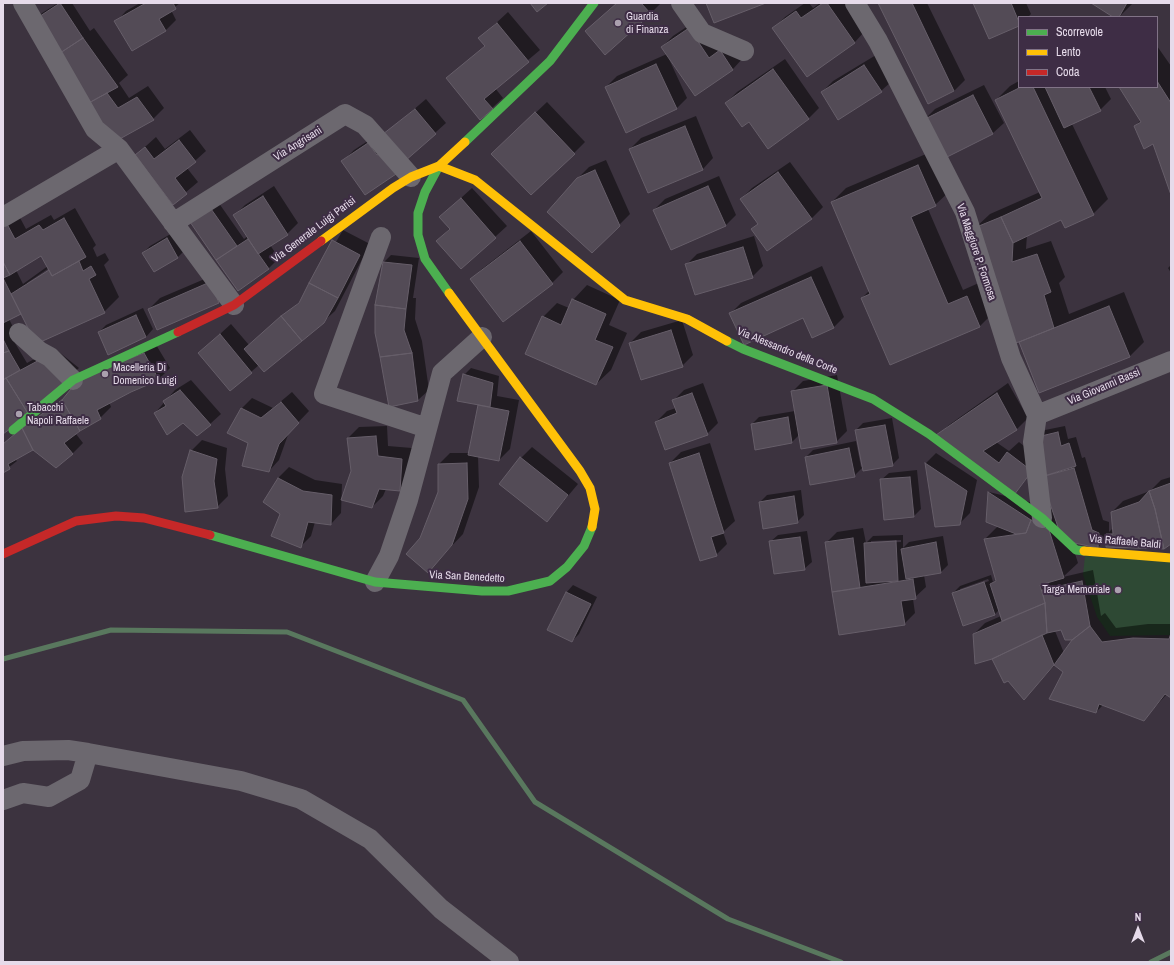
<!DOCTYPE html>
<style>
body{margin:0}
#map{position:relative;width:1174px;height:965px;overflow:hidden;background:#3c333f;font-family:"Archivo Narrow",sans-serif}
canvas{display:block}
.frame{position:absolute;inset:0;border:4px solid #e6dbea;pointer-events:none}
.legend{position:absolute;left:1018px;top:16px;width:140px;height:72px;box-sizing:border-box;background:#3e2d45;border:1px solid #817387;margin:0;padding:5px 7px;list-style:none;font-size:12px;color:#e6dbea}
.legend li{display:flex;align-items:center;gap:8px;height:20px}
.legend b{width:20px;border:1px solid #817387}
.north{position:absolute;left:1118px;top:909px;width:40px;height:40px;-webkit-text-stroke:3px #3e2d45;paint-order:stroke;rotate:0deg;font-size:11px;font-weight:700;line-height:16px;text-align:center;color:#e6dbea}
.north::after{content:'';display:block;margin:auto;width:14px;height:18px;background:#e6dbea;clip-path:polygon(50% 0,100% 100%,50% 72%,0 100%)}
</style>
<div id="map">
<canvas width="1174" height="965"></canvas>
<div class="frame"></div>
<ul class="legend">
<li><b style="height:5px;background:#4caf50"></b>Scorrevole</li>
<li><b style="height:5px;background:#ffc107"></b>Lento</li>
<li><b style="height:5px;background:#c62828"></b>Coda</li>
</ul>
<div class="north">N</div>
</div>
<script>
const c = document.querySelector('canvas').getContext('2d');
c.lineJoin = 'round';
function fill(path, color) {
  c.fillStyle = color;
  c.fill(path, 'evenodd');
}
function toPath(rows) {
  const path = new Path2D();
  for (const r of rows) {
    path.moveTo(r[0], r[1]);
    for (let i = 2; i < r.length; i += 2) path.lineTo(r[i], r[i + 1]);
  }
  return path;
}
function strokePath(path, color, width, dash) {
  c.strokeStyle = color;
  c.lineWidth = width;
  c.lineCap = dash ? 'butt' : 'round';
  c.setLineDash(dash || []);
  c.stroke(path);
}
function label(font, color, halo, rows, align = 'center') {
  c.font = font + ' "Archivo Narrow",sans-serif';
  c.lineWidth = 4;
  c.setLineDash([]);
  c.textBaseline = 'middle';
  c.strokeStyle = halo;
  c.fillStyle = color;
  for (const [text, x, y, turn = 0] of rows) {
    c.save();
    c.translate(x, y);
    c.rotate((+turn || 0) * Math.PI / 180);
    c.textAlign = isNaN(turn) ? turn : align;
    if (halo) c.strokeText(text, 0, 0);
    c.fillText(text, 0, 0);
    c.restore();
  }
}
const green = toPath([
 [1085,556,1171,557,1171,635,1110,636,1097,617,1083,575]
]);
const shadow = toPath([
 [58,3,72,3,90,31,94,28,128,75,119,83,129,98,148,86,164,108,153,119,117,140,35,20,42,13],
 [140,3,180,3,171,10,176,20,165,31,116,22,126,11],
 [617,3,661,3,650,14],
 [805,3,809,3,813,8,820,3,845,3,865,31,855,42,807,76,774,28,785,17],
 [880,3,927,3,965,80,954,91,928,103],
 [974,3,1026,3,1031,14,1028,17,1019,17,1019,25],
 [1092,3,1133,3,1119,17,1115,17],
 [508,12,540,50,495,88,503,98,492,108,447,79,486,45,480,38],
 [700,18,743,58,733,69,695,95,669,59,687,98,677,108,606,87,617,76,667,54,662,47,673,36],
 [1157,46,1171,66,1171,192,1154,143,1135,126,1141,120,1120,87,1157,87],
 [876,55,892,81,881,91,822,92,833,81],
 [785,59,819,108,809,118,768,147,749,121,726,103,737,92],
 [1019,81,1019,87,1105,87,1111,99,1100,110,1072,124,1108,199,1093,214,1065,227,1061,219,1027,235,1026,249,1051,241,1065,277,1059,283,1069,314,1124,292,1144,342,1129,357,1040,392,975,228,990,214,1040,192,996,100,1010,86],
 [984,85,1004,123,993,133,943,158,924,120,935,109],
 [426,99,446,123,407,158,343,161,354,150,380,133,384,135],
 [547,102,585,142,574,153,504,143],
 [696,116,713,158,703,169,630,149,641,138],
 [190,130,206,151,187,168,198,182,173,203,136,155,156,137,165,149],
 [933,151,950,191,935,205,928,209,963,290,981,282,994,312,980,326,890,364,862,298,870,290,832,202,846,188],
 [606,160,630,214,619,225,578,178,589,167],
 [790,162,823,207,812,218,767,250,759,223,741,199,752,188],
 [719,176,736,215,726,225,654,210,665,199],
 [274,186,298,223,287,234,270,245,279,258,268,269,238,290,190,220,216,199,244,239,248,236,234,216,245,205],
 [472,188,507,226,461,268,437,241,450,228,440,217],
 [75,208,96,245,93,248,97,257,105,253,109,260,104,265,119,297,104,312,22,312,9,319,19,339,15,343,27,363,54,348,79,368,3,433,3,222,18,214,26,229,51,215,54,220],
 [42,255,48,266,23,284,16,270],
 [52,266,54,268,27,285,27,283],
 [343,230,370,244,335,311,323,322,259,365,230,390,199,353,231,324,249,345,302,300],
 [531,231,563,272,552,283,471,280,482,269],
 [174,232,185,250,178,257,154,271,143,253,150,246],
 [754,236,763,266,752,277,687,264,697,254],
 [391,255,419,258,413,298,416,298,415,319,422,341,429,390,418,400,384,262],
 [1171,265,1171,273,1168,268],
 [822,266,844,317,834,327,803,317,730,314,741,303],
 [221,272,219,302,149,309,160,298],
 [587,285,620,300,609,325,627,333,611,370,596,384,543,317,557,303,569,308,573,300],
 [143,308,153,329,146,337,99,332,106,325],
 [682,320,693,355,682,366,630,343,641,332],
 [155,343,170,368,159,379,109,402,111,407,100,418,76,434,83,443,72,454,33,449,15,459,17,461,3,472,3,445],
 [471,368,499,376,497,396,519,400,510,449,499,460,478,456,479,487,463,534,428,571,420,538,439,492,439,464,450,453,469,453,479,404,464,375],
 [837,375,847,431,836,442,799,435,792,442,752,424,759,417,795,411,792,392,803,381],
 [191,380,221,414,210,424,183,422,155,413,175,390],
 [703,383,718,423,707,434,656,422,667,411,676,408,674,400,684,390],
 [1008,383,1028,418,1017,429,996,442,1009,451,1019,442,1040,459,1038,438,1045,430,1065,426,1068,439,1076,437,1082,458,1085,457,1103,520,1109,522,1109,532,1114,527,1112,512,1123,501,1150,491,1161,480,1171,477,1171,543,1107,539,1098,547,1071,541,1078,563,1063,577,1093,570,1101,616,1105,613,1116,628,1148,624,1171,624,1171,697,1167,694,1144,719,1103,705,1096,712,1064,672,1055,665,1024,699,974,634,985,623,1001,616,999,610,995,614,964,625,953,593,960,586,991,575,993,582,997,579,985,539,998,526,987,521,989,492,1046,506,1053,510,1040,462,1014,494,938,435,949,425],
 [988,579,989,581,960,591,960,589],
 [1062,629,1074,640,1064,653,1055,631],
 [292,392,309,411,289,432,279,460,269,471,250,442,241,409,252,398,273,408],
 [892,418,899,458,892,465,863,467,854,476,811,484,806,457,813,450,856,441,861,467,863,466,856,430,863,423],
 [387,426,388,446,412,448,411,479,400,490,386,489,383,496,372,507,352,472,348,438,359,427],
 [202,440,227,448,225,469,228,496,217,507,191,451],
 [710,443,735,521,723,532,727,544,716,555,670,463,681,452],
 [532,447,578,484,547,521,521,458],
 [936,453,977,480,970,513,959,524,936,526,926,463],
 [289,467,315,480,342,484,341,513,331,524,315,522,311,536,300,547,281,514,278,478],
 [917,470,921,509,914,516,881,480,889,473],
 [801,490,804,515,797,522,760,502,767,495],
 [863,528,866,543,873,536,903,535,903,548,909,542,943,536,948,565,941,572,924,575,926,587,913,599,915,613,904,624,840,634,826,543,837,532],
 [901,540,901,542,871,543,871,541],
 [807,531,812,562,804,569,770,542,778,535],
 [573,585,597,597,579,634,572,641,566,593]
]);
const stream = toPath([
 [3,659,111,630,287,632,463,700,535,802,728,919,841,962],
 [1151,962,1171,952]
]);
const building = toPath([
 [60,3,83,38,57,55,34,20,60,3],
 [146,3,173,3,176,9,159,19,166,31,132,51,114,21,146,3],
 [530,3,548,3,537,12,530,3],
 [617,3,641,3,651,14,605,55,585,31,617,3],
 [706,3,766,3,714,23,706,3],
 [823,3,827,3,855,43,807,77,772,28,796,11,801,18,823,3],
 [878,3,912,3,954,91,928,104,878,3],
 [973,3,1011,3,1019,22,1019,26,989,39,973,3],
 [1091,3,1127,3,1119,17,1113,17,1091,3],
 [497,23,529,62,484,99,493,109,480,120,446,78,485,46,478,38,497,23],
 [689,28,709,58,720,50,733,70,695,96,661,47,689,28],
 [83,38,118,87,85,105,57,55,83,38],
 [656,64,677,109,626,133,605,87,656,64],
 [864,65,882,92,838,120,821,92,864,65],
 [773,69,809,119,768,149,749,122,742,127,725,103,773,69],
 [1157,81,1171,103,1171,195,1153,144,1144,149,1134,126,1141,122,1119,87,1157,87,1157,81],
 [1021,87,1033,87,1094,215,1065,228,1061,220,1013,243,1001,217,1042,198,995,100,1021,87],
 [1045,87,1089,87,1101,111,1064,128,1045,87],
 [107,93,118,108,137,97,154,120,116,141,85,105,107,93],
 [973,95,993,134,943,159,923,120,973,95],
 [415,109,436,134,405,161,383,134,415,109],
 [535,112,575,154,531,195,491,154,535,112],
 [685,126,703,170,648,193,629,149,685,126],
 [179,140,196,162,175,178,187,194,173,205,135,155,145,147,154,159,179,140],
 [368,143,377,155,384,151,399,172,365,195,341,161,368,143],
 [918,165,936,206,911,217,948,304,967,296,980,327,890,365,861,298,870,294,831,202,918,165],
 [595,170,620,226,592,253,547,212,577,178,595,170],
 [778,172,812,219,767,251,751,229,758,224,740,199,778,172],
 [708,186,726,226,671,250,653,210,708,186],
 [263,196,288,235,258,254,233,215,263,196],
 [461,198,496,238,461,269,436,241,450,229,439,217,461,198],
 [209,206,237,246,216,260,188,219,209,206],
 [1001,217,1013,243,1012,262,1037,254,1051,292,1044,295,1054,328,1019,342,1009,344,974,228,1001,217],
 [64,218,86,257,52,276,41,256,10,275,3,262,3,226,7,224,15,239,39,225,43,230,64,218],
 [167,238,178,258,154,272,142,253,167,238],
 [248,239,269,269,238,291,216,260,248,239],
 [332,240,360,255,338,298,309,283,332,240],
 [520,241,553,284,503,322,470,279,520,241],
 [743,247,753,278,695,295,685,264,743,247],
 [79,261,83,271,91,266,96,275,89,279,105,313,36,344,11,294,49,270,52,276,79,261],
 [3,262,10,275,3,278,3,262],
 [383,262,412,265,406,309,375,305,383,262],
 [811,277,834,328,812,338,803,318,744,345,729,313,811,277],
 [3,278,21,314,3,323,3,278],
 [210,282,219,303,157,330,148,309,210,282],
 [309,283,338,298,324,323,302,341,281,316,299,303,309,283],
 [572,299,606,314,595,340,613,347,596,385,525,354,542,316,561,325,572,299],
 [375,305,406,309,404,330,412,353,380,357,375,333,375,305],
 [1109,306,1130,357,1039,393,1019,342,1109,306],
 [136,315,146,337,108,355,98,332,136,315],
 [281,316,302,341,264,372,244,349,281,316],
 [671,330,683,367,641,380,629,343,671,330],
 [220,334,252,373,230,391,198,353,220,334],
 [3,339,9,351,3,353,3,339],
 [9,351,20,370,3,380,3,353,9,351],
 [144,353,159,380,131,392,97,410,101,419,80,431,62,400,80,378,144,353],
 [412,353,418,401,389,407,380,357,412,353],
 [43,358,69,379,29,415,6,378,43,358],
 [463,374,493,383,490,407,457,401,463,374],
 [6,378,29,415,3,434,3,380,6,378],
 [827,385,837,443,801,449,791,391,827,385],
 [180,390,211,425,197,436,183,423,167,435,154,413,166,406,163,401,180,390],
 [692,393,708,435,665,450,655,422,677,413,672,400,692,393],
 [997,393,1017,430,983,451,999,463,1007,452,1032,471,1014,495,936,435,997,393],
 [62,400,80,431,64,443,73,454,56,468,33,450,22,428,62,400],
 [281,402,299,423,279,444,269,472,242,466,248,443,227,433,241,408,261,418,281,402],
 [478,405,509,411,499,461,468,455,478,405],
 [788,417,792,443,755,450,751,424,788,417],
 [885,425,893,466,863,471,855,430,885,425],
 [22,428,33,450,8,464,10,469,3,473,3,444,22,428],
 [1058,432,1061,446,1069,443,1076,466,1041,477,1037,437,1058,432],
 [376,436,378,456,402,459,400,491,379,489,372,508,341,500,351,471,347,438,376,436],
 [849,448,855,477,810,485,805,457,849,448],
 [190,450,217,459,214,481,218,508,185,512,182,477,190,450],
 [699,453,724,533,711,537,717,556,700,561,669,463,699,453],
 [520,457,568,495,547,522,499,484,520,457],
 [467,463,468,499,452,545,428,573,406,554,420,538,438,492,438,464,467,463],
 [925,463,967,491,960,525,935,527,925,463],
 [1074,468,1092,530,1099,533,1098,548,1070,542,1059,530,1041,477,1074,468],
 [910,477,914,517,884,520,880,479,910,477],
 [278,478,303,491,332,495,331,525,308,522,301,548,271,536,280,514,263,502,278,478],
 [1171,483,1171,544,1164,549,1155,509,1149,491,1171,483],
 [1149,491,1155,509,1164,549,1106,547,1106,534,1113,534,1111,512,1139,502,1149,491],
 [988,492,1031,520,1026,533,1016,534,986,522,988,492],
 [794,496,798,523,763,529,759,502,794,496],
 [1031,520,1049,530,1064,578,1040,585,1045,603,1002,621,990,584,996,581,984,539,1026,533,1031,520],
 [800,537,805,570,774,574,769,541,800,537],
 [853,538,860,588,832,592,825,542,853,538],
 [896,541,898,581,866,583,864,543,896,541],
 [936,542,941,573,906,579,901,549,936,542],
 [913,579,916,599,901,601,905,625,839,635,832,592,913,579],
 [1082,581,1090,626,1072,640,1065,640,1061,630,1047,633,1045,603,1042,590,1082,581],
 [984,582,995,615,963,626,952,593,984,582],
 [566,592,591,604,572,642,547,630,566,592],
 [1045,603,1047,633,992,659,975,664,973,634,1045,603],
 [1090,626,1102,642,1133,638,1169,639,1171,633,1171,698,1165,694,1144,721,1099,704,1096,713,1049,699,1063,672,1054,665,1072,640,1090,626],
 [1042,635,1054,665,1024,700,1008,681,1004,683,992,659,1042,635]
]);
const street = toPath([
 [23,3,95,129,119,149,234,305],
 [681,3,702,33,744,51],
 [855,3,878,41,965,212,1011,358,1037,415,1033,442,1042,518],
 [3,217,119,149],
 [173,223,345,114,365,125,411,177],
 [381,237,324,394,427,428],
 [19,333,39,351,50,357,73,380],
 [1037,415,1171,361],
 [375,582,389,556,408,500,442,373,482,337],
 [3,756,23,751,68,750,88,753,241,781,301,799,370,839,441,909,509,962],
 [3,800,23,793,49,797,80,780,88,753]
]);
const fast = toPath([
 [465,142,550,61,594,3],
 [439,166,425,192,418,213,418,235,425,259,449,293],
 [727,341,743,349,873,399,929,434,1042,518,1076,550,1084,551],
 [13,430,73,380,178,332],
 [210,535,375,582,482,591,508,591,550,581,567,567,584,546,592,527]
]);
const slow = toPath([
 [439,166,475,180,625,300,687,319,727,341],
 [321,241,393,188,411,177,439,166,465,142],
 [449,293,580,471,590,488,595,509,592,527],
 [1084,551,1171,558]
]);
const jam = toPath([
 [178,332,234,305,321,241],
 [3,554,76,521,116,516,144,518,210,535]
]);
const markers = [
 [618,23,4,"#aaa0ae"],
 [105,374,4,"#aaa0ae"],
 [19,414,4,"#aaa0ae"],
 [1118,590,4,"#aaa0ae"]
];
const poiNames = [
 ["Guardia",626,17],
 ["di Finanza",626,30],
 ["Macelleria Di",113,368],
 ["Domenico Luigi",113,381],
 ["Tabacchi",27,408],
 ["Napoli Raffaele",27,421],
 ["Targa Memoriale",1110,590,"right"]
];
const streetNames = [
 ["Via Angrisani",298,144,-32],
 ["Via Generale Luigi Parisi",314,230,-37],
 ["Via Maggiore P. Formosa",976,252,71],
 ["Via Alessandro della Corte",787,351,22],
 ["Via Giovanni Bassi",1104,387,-23],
 ["Via Raffaele Baldi",1125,542,5],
 ["Via San Benedetto",467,577,3]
];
fill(green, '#2e4934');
fill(shadow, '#0007');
strokePath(stream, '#59785e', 5);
fill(building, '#534b56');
strokePath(building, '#665e69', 1);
strokePath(street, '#6c686f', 20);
strokePath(fast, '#4caf50', 9);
strokePath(slow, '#ffc107', 9);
strokePath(jam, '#c62828', 9);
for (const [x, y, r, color] of markers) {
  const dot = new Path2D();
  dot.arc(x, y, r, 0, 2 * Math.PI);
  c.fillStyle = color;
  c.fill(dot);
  strokePath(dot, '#3e2d45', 1.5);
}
label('11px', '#e6dbea', '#3e2d45', poiNames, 'left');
label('11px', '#e6dbea', '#3e2d45', streetNames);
</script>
